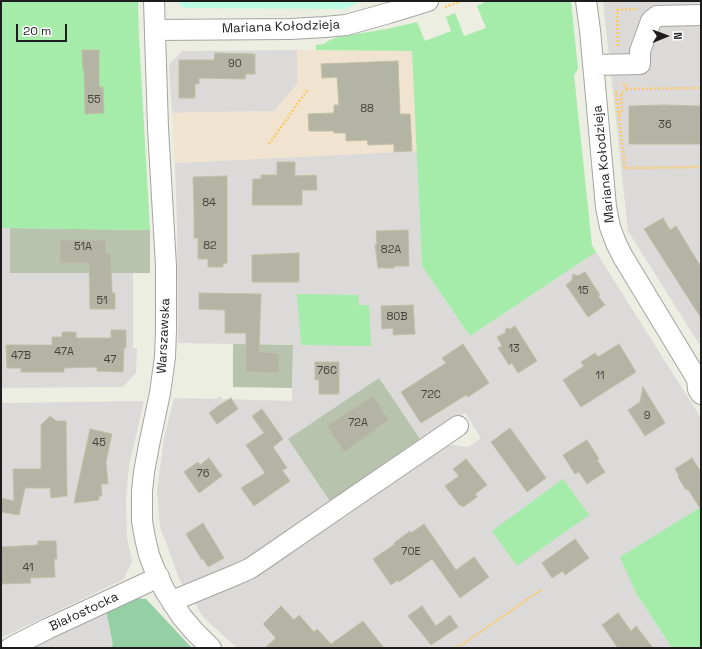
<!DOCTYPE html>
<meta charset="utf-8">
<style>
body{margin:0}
#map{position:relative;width:702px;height:649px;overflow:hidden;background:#eceee2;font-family:"Space Grotesk",sans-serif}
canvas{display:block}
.frame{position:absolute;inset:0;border:2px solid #1d1d1d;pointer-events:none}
.north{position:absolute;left:646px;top:16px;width:40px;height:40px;-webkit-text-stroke:3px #fff;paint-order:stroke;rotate:89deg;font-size:11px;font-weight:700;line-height:16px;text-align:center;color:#1d1d1d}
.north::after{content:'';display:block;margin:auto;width:14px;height:18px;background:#1d1d1d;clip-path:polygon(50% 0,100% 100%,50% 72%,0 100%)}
.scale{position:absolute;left:16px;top:24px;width:51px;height:18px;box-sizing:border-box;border:2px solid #1d1d1d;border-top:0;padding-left:5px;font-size:12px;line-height:14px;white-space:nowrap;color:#1d1d1d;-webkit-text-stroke:3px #fff;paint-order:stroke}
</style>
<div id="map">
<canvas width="702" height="649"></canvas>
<div class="frame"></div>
<div class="north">N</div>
<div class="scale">20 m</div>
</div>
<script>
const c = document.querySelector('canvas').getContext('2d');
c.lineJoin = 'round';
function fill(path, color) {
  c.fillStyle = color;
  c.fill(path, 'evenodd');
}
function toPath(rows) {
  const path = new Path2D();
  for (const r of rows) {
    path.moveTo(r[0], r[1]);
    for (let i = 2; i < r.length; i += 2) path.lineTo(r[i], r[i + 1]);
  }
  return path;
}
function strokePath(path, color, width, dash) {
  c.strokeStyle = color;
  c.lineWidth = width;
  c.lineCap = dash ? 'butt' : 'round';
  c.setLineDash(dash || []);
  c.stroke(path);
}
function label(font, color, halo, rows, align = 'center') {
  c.font = font + ' "Space Grotesk",sans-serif';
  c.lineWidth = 3;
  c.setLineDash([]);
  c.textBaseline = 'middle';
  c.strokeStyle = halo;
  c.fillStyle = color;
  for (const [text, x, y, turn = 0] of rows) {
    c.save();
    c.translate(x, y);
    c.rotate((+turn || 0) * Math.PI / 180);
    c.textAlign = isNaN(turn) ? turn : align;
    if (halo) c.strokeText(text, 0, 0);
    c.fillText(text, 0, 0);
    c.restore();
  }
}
const residential = toPath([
 [603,1,701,1,701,343,699,344,628,231],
 [297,50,298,83,274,111,172,113,169,64,182,51],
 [417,151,422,266,470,336,596,252,701,418,701,507,636,593,672,648,237,648,203,617,193,600,446,444,468,447,481,438,465,413,422,442,288,439,331,503,240,565,184,587,180,581,160,527,157,491,164,438,174,398,216,399,220,396,222,399,292,401,293,345,178,343,177,225,175,163],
 [1,228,10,228,10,273,133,273,133,348,137,348,136,373,123,387,1,388],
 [144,401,129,466,126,498,127,538,132,561,124,579,1,638,1,403],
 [131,598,146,599,192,648,29,648]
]);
const commercial = toPath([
 [297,50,412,51,417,151,175,163,172,113,274,111,298,83]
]);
const construction = toPath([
 [10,228,150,230,150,273,10,273],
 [233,344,293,345,292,388,233,387],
 [379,378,422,442,331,503,288,439]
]);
const grass = toPath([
 [1,1,138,1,139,37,150,230,1,228],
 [487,1,571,1,578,69,574,75,592,245,596,252,470,336,422,266,412,51,316,50,316,45,324,44,328,41,338,37,387,29,417,22,425,41,451,31,446,17,455,13,464,36,486,28,477,6],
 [297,294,358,295,359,305,369,305,371,346,301,345],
 [563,479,589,515,517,566,492,531],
 [701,507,701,648,672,648,636,593,620,557]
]);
const forest = toPath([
 [131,598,146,599,192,648,111,648,113,644,106,610]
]);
const park = toPath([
 [177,1,361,1,345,9,183,8]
]);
const building = toPath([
 [82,50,99,50,99,87,103,87,104,113,85,114,84,70,83,70,82,50],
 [215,53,255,54,255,74,246,74,245,79,199,78,199,84,195,84,195,98,179,98,179,60,214,60,215,53],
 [398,61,400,114,410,114,412,151,394,152,394,144,368,145,367,140,346,141,346,133,334,133,334,131,309,131,308,114,334,113,334,105,339,105,337,77,322,78,321,64,398,61],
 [664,105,701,106,701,144,629,144,629,106,664,105],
 [277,162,295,162,295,176,316,175,317,190,302,190,302,205,252,205,253,179,261,179,261,175,277,175,277,162],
 [227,176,227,263,223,264,223,267,208,267,208,259,198,259,198,238,194,238,194,209,193,177,227,176],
 [663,218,670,230,676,226,701,267,701,318,644,229,663,218],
 [408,230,409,266,394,266,394,268,378,268,375,244,377,244,376,231,408,230],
 [60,240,106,240,106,254,111,254,112,293,115,293,115,309,90,309,89,263,60,263,60,240],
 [299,253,299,282,252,282,252,255,299,253],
 [585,272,600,295,598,296,605,305,588,317,566,285,572,280,573,274,578,276,585,272],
 [199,293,261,294,259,352,279,353,279,373,246,372,246,333,225,333,225,310,199,309,199,293],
 [413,305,415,334,393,335,393,328,382,329,381,306,413,305],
 [515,326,537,361,518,373,512,363,509,365,498,348,502,346,497,337,505,333,506,328,510,329,515,326],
 [111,330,126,330,126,348,124,348,123,372,97,371,97,367,64,368,64,372,21,372,21,368,7,368,6,345,52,345,52,337,62,337,62,332,76,332,76,338,111,338,111,330],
 [463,344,489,383,468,397,466,395,421,423,401,392,446,363,442,358,463,344],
 [619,344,636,372,581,407,563,380,584,366,581,362,595,353,598,357,619,344],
 [315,362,339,362,339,394,319,394,319,379,315,380,315,362],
 [643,387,665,423,645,436,628,410,640,402,643,387],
 [373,396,389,420,344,452,327,426,373,396],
 [231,398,238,409,217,424,209,413,216,408,215,408,231,398],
 [262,409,283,439,273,447,287,468,282,470,290,481,254,506,241,488,265,473,246,445,264,433,252,416,262,409],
 [50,416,56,421,66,421,67,496,51,498,50,488,25,488,19,515,1,512,1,498,14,501,13,469,41,469,41,425,50,416],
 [510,428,546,478,527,492,491,442,510,428],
 [90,429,112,434,106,462,108,484,101,484,102,496,99,496,99,500,74,503,90,429],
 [587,440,599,459,597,460,605,472,587,484,579,472,575,474,563,455,587,440],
 [209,458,222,476,199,493,184,472,198,462,200,465,209,458],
 [692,458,701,472,701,510,688,489,686,490,678,477,679,476,675,469,692,458],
 [466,459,487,485,475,494,477,497,463,507,461,505,460,506,445,486,459,476,453,469,466,459],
 [203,523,224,558,208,567,203,559,202,560,186,534,203,523],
 [424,524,456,570,474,557,489,577,460,598,432,559,399,582,398,580,391,585,373,559,395,544,394,543,410,531,411,533,424,524],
 [575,539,589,558,565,575,563,571,552,578,542,563,575,539],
 [38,541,56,541,57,559,54,559,55,577,30,578,31,583,1,584,1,547,38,545,38,541],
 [281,606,294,620,299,615,314,632,317,629,331,644,363,621,384,648,265,648,276,638,263,624,281,606],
 [422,606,436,626,450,615,458,627,431,645,408,616,422,606],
 [618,613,631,631,636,626,653,648,618,648,602,625,618,613]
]);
const path = toPath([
 [445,7,461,1],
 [618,46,617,10,638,9],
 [623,84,626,84,626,89,701,88],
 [616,91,625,168,701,167],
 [619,115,622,110,621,94,626,89],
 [269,144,308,89],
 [457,648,541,590]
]);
const minor = toPath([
 [154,1,158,128,166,266,166,330,165,357,160,393,149,445,144,472,142,491,142,521,145,538,149,555,154,568,165,591,182,617,194,631,211,648],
 [586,1,590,30,606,207,610,227,616,243,623,257,697,379,698,389,701,394],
 [155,30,290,29,325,27,346,25,389,13,428,1],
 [593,65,640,64,640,51,651,21,657,16,701,15],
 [173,604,182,597,233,576,249,569,264,559,338,508,458,426],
 [10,648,47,629,159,577]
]);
const numberNames = [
 ["90",235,64],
 ["55",94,100],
 ["88",367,109],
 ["36",665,125],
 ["84",209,203],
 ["82",210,246],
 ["51A",83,247],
 ["82A",391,250],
 ["15",583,291],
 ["51",102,301],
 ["80B",397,317],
 ["13",514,349],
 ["47A",64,352],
 ["47B",21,356],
 ["47",110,360],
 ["76C",327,371],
 ["11",600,376],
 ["72C",431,395],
 ["9",647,416],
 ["72A",358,423],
 ["45",99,443],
 ["76",203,474],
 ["70E",411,552],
 ["41",28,568]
];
const streetNames = [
 ["Mariana Kołodzieja",281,27,-2],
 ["Mariana Kołodzieja",604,164,-96],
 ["Warszawska",164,336,-87],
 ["Białostocka",84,612,-25]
];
fill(residential, '#dbdad9');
fill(commercial, '#f0e3d0');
fill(construction, '#b7c3ad');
fill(grass, '#a5ebaa');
fill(forest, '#95cfa4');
fill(park, '#bcfbe4');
fill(building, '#b4b4a4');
strokePath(building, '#c0c0a4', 1);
strokePath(minor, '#a4a4a4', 22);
strokePath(path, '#fec963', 2.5, [2, 2]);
strokePath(minor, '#fff', 20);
label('11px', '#43433f', null, numberNames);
label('13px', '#1d1d1d', '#fff', streetNames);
</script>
